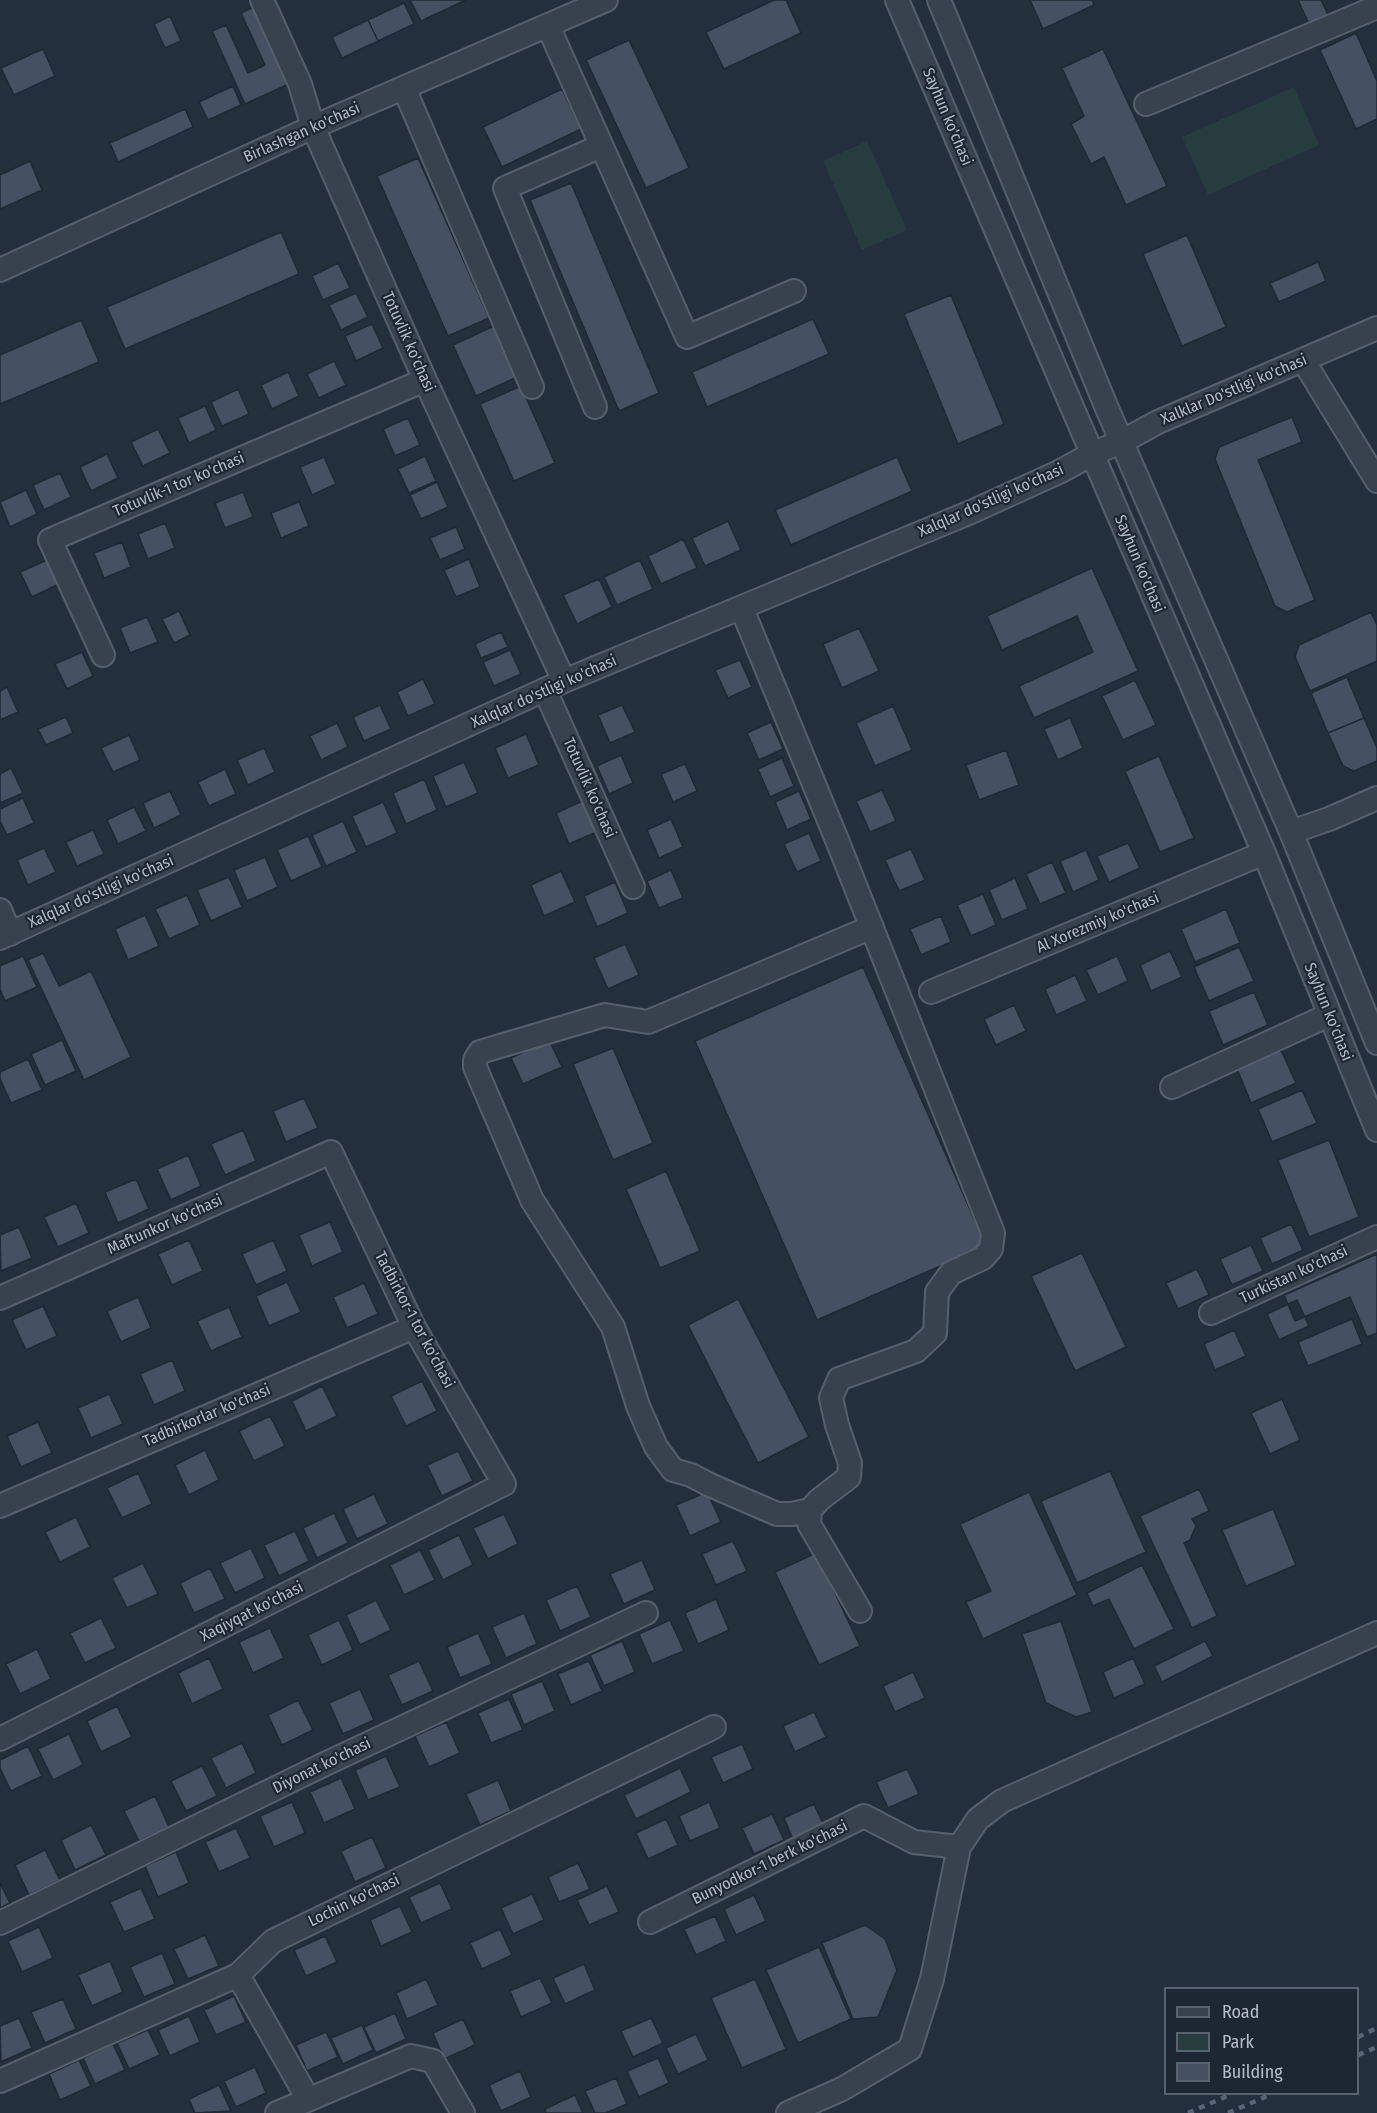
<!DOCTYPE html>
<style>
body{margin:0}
#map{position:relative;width:1377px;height:2113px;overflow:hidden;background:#242f3e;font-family:"Fira Sans Condensed",sans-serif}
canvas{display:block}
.legend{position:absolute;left:1164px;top:1987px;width:195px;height:108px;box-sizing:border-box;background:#1d2633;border:2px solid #59626f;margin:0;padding:8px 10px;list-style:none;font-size:18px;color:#b4bcc9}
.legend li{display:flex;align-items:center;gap:12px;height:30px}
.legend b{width:30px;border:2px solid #59626f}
</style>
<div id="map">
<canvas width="1377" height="2113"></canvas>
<ul class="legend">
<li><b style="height:8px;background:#38414e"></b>Road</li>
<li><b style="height:16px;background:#263c3f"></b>Park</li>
<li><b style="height:16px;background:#455162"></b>Building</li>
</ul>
</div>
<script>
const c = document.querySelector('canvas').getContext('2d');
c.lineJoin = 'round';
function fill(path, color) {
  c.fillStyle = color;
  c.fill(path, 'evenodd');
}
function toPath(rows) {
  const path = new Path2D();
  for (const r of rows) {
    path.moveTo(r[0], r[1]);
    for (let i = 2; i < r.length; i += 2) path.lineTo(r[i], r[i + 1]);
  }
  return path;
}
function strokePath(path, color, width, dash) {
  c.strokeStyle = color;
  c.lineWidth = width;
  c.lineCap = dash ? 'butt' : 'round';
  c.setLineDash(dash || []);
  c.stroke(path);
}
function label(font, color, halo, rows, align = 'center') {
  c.font = font + ' "Fira Sans Condensed",sans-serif';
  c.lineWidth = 4.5;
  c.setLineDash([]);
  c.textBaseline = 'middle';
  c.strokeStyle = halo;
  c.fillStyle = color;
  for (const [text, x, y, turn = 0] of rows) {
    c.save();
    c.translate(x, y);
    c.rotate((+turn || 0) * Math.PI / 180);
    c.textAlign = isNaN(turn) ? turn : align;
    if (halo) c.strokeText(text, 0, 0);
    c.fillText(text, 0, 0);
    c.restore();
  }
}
const green = toPath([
 [1294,87,1319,145,1208,195,1182,137],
 [867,141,907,230,862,250,823,161]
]);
const building = toPath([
 [410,0,466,0,421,21,410,0],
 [774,0,786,0,801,33,724,69,706,32,774,0],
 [1030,0,1092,0,1094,5,1043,29,1030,0],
 [1298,0,1321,0,1330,19,1311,28,1298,0],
 [404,3,414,24,378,41,368,20,404,3],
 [256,6,291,83,245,104,212,31,226,25,248,73,265,65,241,13,256,6],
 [170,16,181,41,165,48,154,24,170,16],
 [368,20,378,41,342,58,332,37,368,20],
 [1356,33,1377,81,1377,119,1356,129,1320,50,1356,33],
 [629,40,689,168,646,188,586,60,629,40],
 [43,49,55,76,14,95,1,68,43,49],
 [1103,49,1167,186,1126,205,1104,157,1091,164,1071,124,1084,116,1062,68,1103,49],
 [233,86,241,105,208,120,199,102,233,86],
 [562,89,581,129,502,167,483,127,562,89],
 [185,109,193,127,118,162,110,143,185,109],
 [418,158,489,318,448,336,377,176,418,158],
 [30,161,42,190,0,209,0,175,30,161],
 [571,183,659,393,619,411,530,200,571,183],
 [281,232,299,274,125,349,107,307,281,232],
 [1187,235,1226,327,1182,346,1143,254,1187,235],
 [1318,262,1326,281,1279,302,1270,283,1318,262],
 [338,263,350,288,323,300,312,276,338,263],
 [356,293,368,317,341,330,329,305,356,293],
 [951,295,1004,424,958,444,904,314,951,295],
 [813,319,829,354,707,407,692,372,813,319],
 [81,320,99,362,0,404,0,355,81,320],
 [372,324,383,348,356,361,345,336,372,324],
 [494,326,517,377,476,396,453,345,494,326],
 [334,361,346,385,319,398,307,374,334,361],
 [288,372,299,396,272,409,261,385,288,372],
 [521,386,555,463,514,481,480,404,521,386],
 [238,389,249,414,222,426,211,402,238,389],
 [205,406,216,430,189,443,178,418,205,406],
 [1292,417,1302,442,1258,460,1315,600,1287,612,1275,606,1215,459,1219,447,1292,417],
 [408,418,420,445,395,456,383,429,408,418],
 [158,429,170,453,143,466,131,442,158,429],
 [107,454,118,478,91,491,80,467,107,454],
 [425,456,436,481,409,493,398,469,425,456],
 [324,457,336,484,312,495,300,467,324,457],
 [897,457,912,491,791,545,775,510,897,457],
 [60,473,71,497,44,510,33,485,60,473],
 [437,482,448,507,421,519,410,495,437,482],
 [26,490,37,514,10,527,0,502,26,490],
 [243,492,253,517,225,528,215,503,243,492],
 [299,502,309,526,281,538,271,513,299,502],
 [728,521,741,550,705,566,692,538,728,521],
 [165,523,175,548,148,559,138,534,165,523],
 [456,527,465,549,440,560,430,538,456,527],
 [683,539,697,568,661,584,648,556,683,539],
 [122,542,131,567,104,578,94,553,122,542],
 [469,559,480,587,456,597,444,570,469,559],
 [47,560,59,584,32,597,20,572,47,560],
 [640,560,653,589,617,605,604,577,640,560],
 [1092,568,1138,671,1034,718,1019,686,1093,652,1077,616,1002,650,987,616,1092,568],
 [599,579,612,607,577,624,563,595,599,579],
 [179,611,190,635,174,643,162,619,179,611],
 [1371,612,1377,625,1377,661,1310,691,1295,657,1299,645,1371,612],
 [147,617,158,642,130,653,120,628,147,617],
 [859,628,879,671,842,688,823,644,859,628],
 [501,632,508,647,481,658,475,644,501,632],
 [510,650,521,674,494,686,483,662,510,650],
 [82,652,93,676,67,689,55,664,82,652],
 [740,660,752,687,728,698,715,670,740,660],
 [1347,677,1364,718,1328,733,1311,693,1347,677],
 [423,679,435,704,408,716,397,692,423,679],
 [1135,680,1156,725,1123,740,1102,696,1135,680],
 [7,687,18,712,0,720,0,691,7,687],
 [380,705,391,729,364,741,353,717,380,705],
 [622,705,635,732,610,743,598,715,622,705],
 [893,706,912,750,875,766,856,723,893,706],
 [66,717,73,733,46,745,38,729,66,717],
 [1070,718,1083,748,1058,760,1044,729,1070,718],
 [1364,718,1377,748,1377,761,1354,771,1343,766,1328,733,1364,718],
 [771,722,783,749,759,760,747,733,771,722],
 [337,723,348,747,321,760,310,736,337,723],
 [526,734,539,765,508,778,495,748,526,734],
 [129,735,140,760,113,772,101,748,129,735],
 [264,748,275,772,248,785,237,760,264,748],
 [1006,750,1019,785,979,800,966,765,1006,750],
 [621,755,633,783,609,794,597,766,621,755],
 [1159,756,1194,838,1160,852,1125,771,1159,756],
 [782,758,794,786,770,797,758,769,782,758],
 [464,762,478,793,446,807,433,776,464,762],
 [685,764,697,791,673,802,661,774,685,764],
 [11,768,23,793,0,803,0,774,11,768],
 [225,769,236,794,209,806,198,782,225,769],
 [424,779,437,810,406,824,393,793,424,779],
 [882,790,896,821,870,832,856,801,882,790],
 [170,791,181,815,154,828,143,803,170,791],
 [799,791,811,819,787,830,775,802,799,791],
 [23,798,34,823,7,835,0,821,0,809,23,798],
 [587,799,601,830,569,844,556,813,587,799],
 [383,802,397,833,366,847,352,816,383,802],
 [134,807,146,831,118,844,107,820,134,807],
 [671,819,683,847,659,858,647,830,671,819],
 [343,821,357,852,326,866,312,835,343,821],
 [93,830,104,854,77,866,66,842,93,830],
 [809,833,821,861,797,872,784,844,809,833],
 [308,836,322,867,291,881,277,850,308,836],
 [1128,843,1140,868,1109,882,1097,856,1128,843],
 [44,848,56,872,28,885,17,860,44,848],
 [911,849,925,880,899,891,885,860,911,849],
 [1086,850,1099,880,1073,892,1060,861,1086,850],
 [265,857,278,887,247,901,234,870,265,857],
 [1052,862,1066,893,1040,904,1026,874,1052,862],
 [671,870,683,898,659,908,647,881,671,870],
 [561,871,575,902,544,916,531,885,561,871],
 [229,877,242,907,211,921,197,890,229,877],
 [1015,878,1028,909,1002,920,989,890,1015,878],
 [615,882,628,913,597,927,584,896,615,882],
 [983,894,996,925,971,936,957,905,983,894],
 [187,895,200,925,169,939,155,909,187,895],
 [1226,909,1240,943,1195,962,1181,929,1226,909],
 [145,915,159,946,128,960,115,929,145,915],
 [941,916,951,942,921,955,910,929,941,916],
 [625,944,639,975,608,989,594,958,625,944],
 [1239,947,1254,981,1209,1001,1194,967,1239,947],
 [1170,951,1182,977,1151,991,1140,965,1170,951],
 [43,953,59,986,91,971,131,1057,84,1080,28,960,43,953],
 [23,956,37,987,5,1001,0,989,0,966,23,956],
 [1117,956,1128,981,1098,995,1086,970,1117,956],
 [863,967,986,1246,817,1320,695,1041,863,967],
 [1075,975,1087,1001,1056,1015,1045,989,1075,975],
 [1254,992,1268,1025,1223,1045,1209,1011,1254,992],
 [1014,1005,1026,1031,996,1045,984,1019,1014,1005],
 [62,1040,76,1071,45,1085,31,1054,62,1040],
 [549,1040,562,1067,523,1084,511,1058,549,1040],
 [613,1048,653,1143,613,1160,573,1064,613,1048],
 [1281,1050,1296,1083,1251,1103,1237,1069,1281,1050],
 [28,1059,42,1090,11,1103,0,1079,0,1072,28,1059],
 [1302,1090,1317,1123,1272,1142,1258,1109,1302,1090],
 [304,1098,318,1128,286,1142,273,1111,304,1098],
 [243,1130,256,1161,225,1175,211,1144,243,1130],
 [1329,1140,1359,1217,1309,1237,1278,1160,1329,1140],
 [188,1155,201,1186,171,1200,157,1169,188,1155],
 [666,1171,700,1251,660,1268,626,1189,666,1171],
 [136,1179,149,1209,118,1223,105,1192,136,1179],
 [76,1203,89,1233,58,1247,44,1217,76,1203],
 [330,1222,343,1252,312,1266,299,1235,330,1222],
 [1291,1224,1303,1250,1272,1264,1260,1238,1291,1224],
 [19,1227,32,1258,1,1271,0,1235,19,1227],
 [189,1240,203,1271,172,1285,158,1254,189,1240],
 [273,1240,287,1271,256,1285,242,1254,273,1240],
 [1251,1245,1263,1271,1232,1285,1220,1259,1251,1245],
 [1082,1253,1126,1347,1075,1371,1031,1276,1082,1253],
 [1377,1254,1377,1333,1367,1337,1350,1297,1295,1321,1284,1295,1377,1254],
 [1197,1269,1209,1295,1178,1309,1166,1283,1197,1269],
 [287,1282,301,1312,269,1326,256,1296,287,1282],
 [364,1283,378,1314,347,1328,333,1297,364,1283],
 [138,1297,151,1328,121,1342,107,1311,138,1297],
 [738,1299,809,1437,758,1463,688,1325,738,1299],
 [1297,1300,1309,1326,1279,1340,1267,1314,1297,1300],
 [43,1306,57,1336,26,1350,12,1320,43,1306],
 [229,1307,242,1337,211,1351,197,1321,229,1307],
 [1352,1319,1362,1344,1308,1366,1298,1342,1352,1319],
 [1234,1330,1246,1356,1215,1370,1204,1344,1234,1330],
 [172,1360,185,1391,154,1405,140,1374,172,1360],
 [422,1381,437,1411,406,1426,391,1396,422,1381],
 [322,1386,337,1416,306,1431,292,1401,322,1386],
 [109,1394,123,1424,91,1438,78,1408,109,1394],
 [1282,1399,1300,1440,1270,1454,1251,1413,1282,1399],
 [270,1416,285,1446,254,1461,239,1431,270,1416],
 [38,1422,52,1453,21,1467,7,1436,38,1422],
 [205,1450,219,1480,189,1495,175,1465,205,1450],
 [458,1451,473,1481,442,1496,427,1465,458,1451],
 [1110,1471,1146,1552,1077,1583,1041,1501,1110,1471],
 [138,1473,152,1504,122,1518,107,1488,138,1473],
 [1199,1489,1209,1511,1192,1519,1196,1526,1190,1540,1184,1543,1217,1616,1192,1628,1140,1516,1199,1489],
 [707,1492,721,1522,690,1536,676,1505,707,1492],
 [1029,1492,1077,1595,983,1639,966,1602,991,1591,960,1524,1029,1492],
 [374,1494,388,1524,357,1539,343,1509,374,1494],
 [1273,1509,1296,1565,1246,1586,1222,1530,1273,1509],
 [334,1513,348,1543,317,1558,303,1528,334,1513],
 [504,1514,518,1544,488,1559,473,1528,504,1514],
 [76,1517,90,1547,60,1562,45,1532,76,1517],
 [295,1531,309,1561,279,1576,264,1545,295,1531],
 [459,1535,473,1565,443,1580,428,1550,459,1535],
 [733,1541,747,1571,716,1585,702,1554,733,1541],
 [251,1548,265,1578,235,1593,220,1563,251,1548],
 [420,1550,435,1580,404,1595,390,1565,420,1550],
 [816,1553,860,1646,819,1665,775,1572,816,1553],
 [642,1560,655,1590,624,1604,610,1574,642,1560],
 [143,1563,158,1594,127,1608,112,1578,143,1563],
 [1142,1565,1174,1629,1134,1649,1109,1599,1093,1606,1087,1593,1142,1565],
 [210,1568,225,1599,194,1613,180,1583,210,1568],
 [577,1586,591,1617,560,1631,546,1600,577,1586],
 [716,1599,729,1630,698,1644,685,1613,716,1599],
 [376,1600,391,1630,360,1645,346,1615,376,1600],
 [524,1613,537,1644,506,1658,492,1627,524,1613],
 [101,1618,116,1648,85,1663,70,1633,101,1618],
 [339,1620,353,1650,322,1665,308,1635,339,1620],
 [670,1620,684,1651,652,1664,639,1634,670,1620],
 [1061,1621,1092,1712,1076,1717,1046,1703,1022,1634,1061,1621],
 [270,1628,284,1658,253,1673,239,1642,270,1628],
 [478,1633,492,1664,460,1678,447,1647,478,1633],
 [622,1641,635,1672,604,1686,590,1655,622,1641],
 [1205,1641,1213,1656,1162,1682,1154,1666,1205,1641],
 [37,1649,51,1679,20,1694,6,1664,37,1649],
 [209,1658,223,1689,192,1704,178,1673,209,1658],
 [1133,1658,1145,1684,1114,1698,1103,1672,1133,1658],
 [419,1661,433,1691,402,1705,388,1675,419,1661],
 [589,1661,602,1691,571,1705,558,1674,589,1661],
 [913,1672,925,1698,895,1712,883,1686,913,1672],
 [542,1681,555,1711,524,1725,511,1694,542,1681],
 [360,1689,374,1720,343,1734,329,1703,360,1689],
 [509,1699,523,1730,491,1743,478,1713,509,1699],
 [298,1700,313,1730,282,1745,268,1715,298,1700],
 [117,1706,132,1737,101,1752,87,1721,117,1706],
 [814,1712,826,1737,795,1752,783,1726,814,1712],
 [446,1722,460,1753,429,1767,415,1736,446,1722],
 [69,1734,83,1765,53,1780,38,1749,69,1734],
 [242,1743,256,1773,226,1788,211,1758,242,1743],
 [742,1744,753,1769,723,1783,711,1757,742,1744],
 [28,1746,42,1776,11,1791,0,1768,0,1760,28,1746],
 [386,1756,400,1787,368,1800,355,1770,386,1756],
 [202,1766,217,1796,186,1811,171,1781,202,1766],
 [680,1768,691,1792,636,1819,624,1795,680,1768],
 [907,1769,919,1794,888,1808,876,1782,907,1769],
 [341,1778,355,1809,324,1823,310,1792,341,1778],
 [498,1780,511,1811,480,1825,466,1794,498,1780],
 [155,1796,169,1827,139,1841,124,1811,155,1796],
 [292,1802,305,1833,274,1847,260,1816,292,1802],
 [709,1802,720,1828,690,1841,679,1816,709,1802],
 [814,1804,826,1830,795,1844,784,1818,814,1804],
 [772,1814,784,1840,754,1854,742,1828,772,1814],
 [666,1819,678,1845,648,1859,636,1833,666,1819],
 [91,1825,106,1855,75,1870,61,1840,91,1825],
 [236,1828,250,1858,219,1872,205,1842,236,1828],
 [372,1837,386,1868,355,1882,341,1851,372,1837],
 [45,1850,60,1880,29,1895,15,1865,45,1850],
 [176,1852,189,1883,158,1897,145,1866,176,1852],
 [578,1863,590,1889,559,1902,548,1877,578,1863],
 [0,1883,10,1903,0,1908,0,1883],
 [440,1883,452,1909,421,1923,409,1897,440,1883],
 [607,1886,619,1912,589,1925,577,1900,607,1886],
 [141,1888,155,1919,124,1932,110,1902,141,1888],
 [532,1894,544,1920,513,1934,501,1908,532,1894],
 [754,1895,766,1921,736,1935,724,1909,754,1895],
 [400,1906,412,1932,381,1946,370,1920,400,1906],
 [715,1916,726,1941,696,1955,684,1929,715,1916],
 [865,1925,885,1939,897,1970,878,2017,853,2019,822,1943,865,1925],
 [39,1927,53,1958,22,1972,8,1941,39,1927],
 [500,1929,512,1955,482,1969,470,1943,500,1929],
 [205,1935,219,1966,188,1979,174,1949,205,1935],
 [325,1936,337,1962,306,1976,294,1950,325,1936],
 [819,1947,851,2019,798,2043,766,1970,819,1947],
 [162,1953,175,1984,144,1997,130,1967,162,1953],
 [110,1961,123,1992,92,2006,78,1975,110,1961],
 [584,1964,595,1990,565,2004,553,1978,584,1964],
 [540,1978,552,2003,521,2017,510,1991,540,1978],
 [426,1979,438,2005,407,2019,396,1993,426,1979],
 [755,1979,786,2049,742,2068,711,1998,755,1979],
 [234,1996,246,2022,216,2035,204,2010,234,1996],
 [63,1999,76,2029,45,2043,31,2012,63,1999],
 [395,2013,406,2039,376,2053,364,2027,395,2013],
 [189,2016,200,2042,170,2056,158,2030,189,2016],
 [19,2018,32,2048,1,2062,0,2026,19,2018],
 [651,2018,663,2043,633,2057,621,2031,651,2018],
 [463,2019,475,2045,444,2059,433,2033,463,2019],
 [362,2025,373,2050,343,2064,331,2038,362,2025],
 [148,2030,160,2055,129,2069,117,2043,148,2030],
 [326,2032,338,2057,307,2071,296,2045,326,2032],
 [696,2034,708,2060,678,2074,666,2048,696,2034],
 [113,2044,125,2070,95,2084,83,2058,113,2044],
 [658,2058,669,2083,639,2097,627,2071,658,2058],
 [79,2060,91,2086,60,2100,49,2074,79,2060],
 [255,2067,266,2093,236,2107,224,2081,255,2067],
 [520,2071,531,2097,501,2111,489,2085,520,2071],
 [616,2078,627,2104,606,2113,595,2113,585,2091,616,2078],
 [219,2085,231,2111,195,2113,189,2099,219,2085],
 [575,2095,583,2113,546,2113,545,2109,575,2095]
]);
const minor = toPath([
 [262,0,300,84,313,127,425,380,564,681],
 [897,0,1264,853,1377,1130],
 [939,0,1106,406,1291,832,1377,1043],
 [548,26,687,337,794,291],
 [404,88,532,387],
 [1146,104,1377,7],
 [0,270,313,127,606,0],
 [1303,360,1377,481],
 [595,407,505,188,601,146],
 [742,609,837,840,993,1233,991,1249,983,1258,951,1273,937,1292,935,1333,916,1351,839,1379,831,1398,837,1425,850,1463,849,1477,819,1500,810,1510,809,1524,860,1611],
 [103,655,50,540,425,380],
 [545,690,633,887],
 [1291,832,1329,819,1377,798],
 [0,910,10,934],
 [0,938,564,681,971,512,1059,472,1092,454,1123,441,1158,422,1377,328],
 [931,992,1264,853],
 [1172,1087,1329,1015],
 [0,1298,331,1152,414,1327,504,1484,0,1739],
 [1211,1313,1377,1237],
 [0,1506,414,1327],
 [810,1510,792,1514,777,1514,710,1485,691,1475,673,1470,656,1447,638,1406,613,1327,532,1200,475,1067,475,1060,480,1052,605,1015,648,1022,872,927],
 [650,1922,864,1816,914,1842,959,1847],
 [0,1923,325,1764,646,1613],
 [238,1975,308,2099],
 [0,2081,238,1975,273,1941,714,1727],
 [277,2113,411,2056,433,2061,463,2113],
 [788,2113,842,2089,910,2049,932,1979,959,1847,978,1819,1002,1801,1377,1633]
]);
const rail = toPath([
 [1358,2037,1377,2028],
 [1358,2055,1377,2047],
 [1188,2113,1232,2094],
 [1228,2113,1272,2094]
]);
const streetNames = [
 ["Sayhun ko'chasi",947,117,67],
 ["Birlashgan ko'chasi",302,133,-24],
 ["Totuvlik ko'chasi",408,342,66],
 ["Xalklar Do'stligi ko'chasi",1234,390,-23],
 ["Totuvlik-1 tor ko'chasi",179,485,-23],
 ["Xalqlar do'stligi ko'chasi",991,501,-24],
 ["Sayhun ko'chasi",1139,564,67],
 ["Xalqlar do'stligi ko'chasi",544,692,-24],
 ["Totuvlik ko'chasi",589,788,66],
 ["Xalqlar do'stligi ko'chasi",101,892,-24],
 ["Al Xorezmiy ko'chasi",1098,923,-23],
 ["Sayhun ko'chasi",1328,1012,68],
 ["Maftunkor ko'chasi",165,1225,-24],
 ["Turkistan ko'chasi",1294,1275,-25],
 ["Tadbirkor-1 tor ko'chasi",414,1320,62],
 ["Tadbirkorlar ko'chasi",207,1416,-23],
 ["Xaqiyqat ko'chasi",252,1612,-27],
 ["Diyonat ko'chasi",322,1766,-26],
 ["Bunyodkor-1 berk ko'chasi",770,1863,-26],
 ["Lochin ko'chasi",354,1901,-26]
];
fill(green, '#263c3f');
fill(building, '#455162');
strokePath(building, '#1f2835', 1.5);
strokePath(minor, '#565f6c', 26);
strokePath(minor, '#38414e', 22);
strokePath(rail, '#5a6575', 4.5, [6, 6]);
label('16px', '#b4bcc9', '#1d2633', streetNames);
</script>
